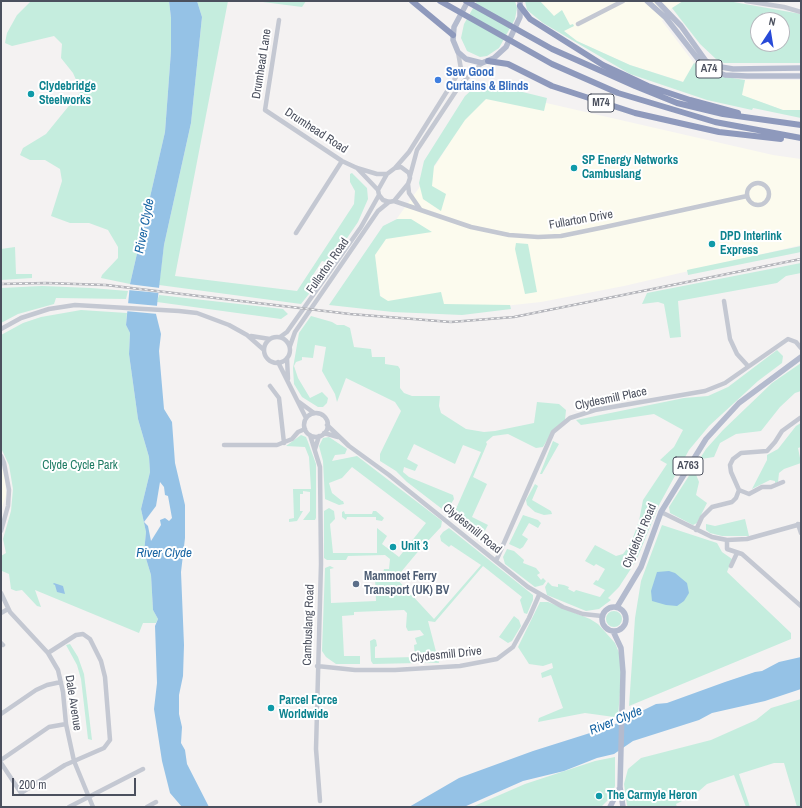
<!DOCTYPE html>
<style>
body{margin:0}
#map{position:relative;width:802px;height:808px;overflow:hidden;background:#f4f2f2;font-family:"Archivo Narrow",sans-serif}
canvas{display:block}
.frame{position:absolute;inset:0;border:2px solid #4b505e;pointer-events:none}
.north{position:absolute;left:750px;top:12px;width:40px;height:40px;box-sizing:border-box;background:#fff;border:1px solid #b7b9bf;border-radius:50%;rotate:12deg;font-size:11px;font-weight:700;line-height:16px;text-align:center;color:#4b505e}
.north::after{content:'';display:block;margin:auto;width:14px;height:18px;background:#284ad8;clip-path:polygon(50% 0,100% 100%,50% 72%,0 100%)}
.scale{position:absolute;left:12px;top:778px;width:124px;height:18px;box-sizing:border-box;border:2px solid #4b505e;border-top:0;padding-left:5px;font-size:12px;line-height:14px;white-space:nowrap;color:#4b505e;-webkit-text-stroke:3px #fff;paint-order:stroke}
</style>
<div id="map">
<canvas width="802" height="808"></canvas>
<div class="frame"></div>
<div class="north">N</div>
<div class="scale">200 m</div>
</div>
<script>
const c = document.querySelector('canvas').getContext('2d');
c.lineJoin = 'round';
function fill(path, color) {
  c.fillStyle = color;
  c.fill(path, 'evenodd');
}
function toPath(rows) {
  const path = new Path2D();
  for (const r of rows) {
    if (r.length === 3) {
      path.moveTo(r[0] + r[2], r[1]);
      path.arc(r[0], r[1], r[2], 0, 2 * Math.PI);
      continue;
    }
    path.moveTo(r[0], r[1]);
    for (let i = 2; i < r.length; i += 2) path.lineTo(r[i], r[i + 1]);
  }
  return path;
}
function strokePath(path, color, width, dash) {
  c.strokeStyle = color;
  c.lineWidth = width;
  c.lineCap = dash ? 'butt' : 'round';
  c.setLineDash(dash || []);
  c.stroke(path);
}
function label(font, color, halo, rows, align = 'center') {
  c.font = font + ' "Archivo Narrow",sans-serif';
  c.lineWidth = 4;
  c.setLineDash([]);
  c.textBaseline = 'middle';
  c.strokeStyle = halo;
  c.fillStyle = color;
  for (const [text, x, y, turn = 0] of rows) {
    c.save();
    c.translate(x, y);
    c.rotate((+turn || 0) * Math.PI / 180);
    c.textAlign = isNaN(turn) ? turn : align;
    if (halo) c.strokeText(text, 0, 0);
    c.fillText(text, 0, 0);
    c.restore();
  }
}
const commercial = toPath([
 [534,1,683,1,672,8,662,21,694,63,684,82,630,65,577,41,545,17],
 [745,80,801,80,801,110,783,110,741,95],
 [494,91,773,155,801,159,801,245,624,286,541,302,466,310,383,308,372,253,437,163,476,100],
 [1,467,5,474,6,495,1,511]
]);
const green = toPath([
 [31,1,169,1,171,18,171,51,165,132,130,284,101,278,102,275,118,258,118,247,108,230,89,223,70,223,51,216,62,181,60,169,45,160,30,160,20,155,23,148,46,134,81,91,73,73,61,58,62,44,54,36,12,46,5,43,7,33,17,15],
 [197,1,228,1,175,276,297,291,354,204,355,191,350,182,350,174,352,173,367,188,368,199,358,222,330,263,322,261,313,275,320,280,301,304,159,285,164,245,191,123,202,17],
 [255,1,306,1,302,7],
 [477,1,515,1,517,8,515,19,499,48,487,56,480,57,467,51,461,38,464,24],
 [525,1,540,1,554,16,562,10,570,25,573,24,574,26,564,31,577,41,630,65,683,82,694,63,713,75,745,80,742,95,783,110,801,110,801,118,753,108,752,110,707,100,630,74,543,23,527,10],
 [683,1,728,1,801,14,801,63,724,63,716,59,700,44,672,8],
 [758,20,782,20,782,44,758,44],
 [490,84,547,98,544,111,486,99,465,120,434,166,432,186,446,194,441,211,423,199,419,183,424,161,465,96,476,86],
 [397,219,411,219,432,232,386,239,375,255,380,296,388,301,441,292,444,304,510,305,511,309,462,315,393,312,329,305,383,226],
 [516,243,528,244,537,292,525,294,515,249],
 [801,246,801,252,688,275,687,270],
 [15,247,16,274,32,274,32,278,1,280,1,249],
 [801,263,801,273,786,276,777,283,678,301,681,337,670,338,664,304,658,302,642,304,647,293],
 [42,286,91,288,128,291,126,299,56,298,54,304,18,314,1,323,1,288],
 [159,295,283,309,288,314,281,319,157,302],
 [81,310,127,313,126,325,130,333,129,354,138,419,149,457,150,472,141,509,146,532,144,552,151,575,153,610,158,619,156,623,143,623,139,633,35,590,41,607,37,606,22,590,16,591,11,589,9,574,2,571,1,566,1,556,6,553,3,539,11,511,13,489,9,465,1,448,1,335,23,323,41,317],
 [311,316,332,322,337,325,344,325,350,328,354,347,371,349,372,357,385,357,385,364,398,366,400,369,400,388,404,393,412,396,440,396,439,406,441,413,466,429,484,432,495,431,534,423,537,402,559,404,566,410,565,420,552,432,543,447,536,448,508,434,493,436,486,442,487,444,473,477,487,484,472,517,488,525,480,540,452,518,481,452,463,445,455,464,414,444,407,459,418,465,415,471,404,467,403,472,409,477,453,495,454,499,446,512,407,482,396,471,380,461,380,454,401,411,395,402,346,378,337,402,335,394,322,371,326,347,315,345,313,358,302,357,302,360,296,362,294,366,298,378,310,398,322,392,328,398,327,403,323,407,318,407,302,397,294,384,293,368,299,333],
 [777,350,783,356,782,363,758,381,709,426,689,450,659,505,636,561,619,587,608,598,611,600,599,609,586,611,547,595,545,587,548,582,552,586,558,587,558,584,564,585,569,587,568,589,574,592,576,590,600,597,605,590,593,584,596,580,598,581,605,569,596,564,594,566,585,561,595,545,616,556,623,554,631,543,639,521,643,500,667,464,660,460,674,447,683,430,654,414,581,425,576,420,684,398,708,396,728,387],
 [801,363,801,391,795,393,780,407,761,431,736,434,720,443,714,457,701,459,695,472,699,482,696,495,707,503,697,523,693,525,670,513,669,507,706,449,723,430,772,383],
 [801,423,801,447,798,448,801,463,784,469,779,473,778,482,775,483,775,481,770,480,752,489,767,460,767,455,778,449,796,426],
 [301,435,306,437,308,442,316,464,316,518,315,520,303,520,310,511,310,492,303,491,303,494,300,494,300,511,303,511,297,521,289,522,289,519,294,518,293,489,311,489,309,457,305,447,286,446],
 [329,437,347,449,345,454,335,455,332,461,357,456,442,521,441,527,427,542,426,542,396,578,434,619,481,565,451,545,449,547,441,541,440,536,443,532,449,528,533,595,533,600,527,614,524,613,520,600,522,597,483,566,435,622,428,621,439,663,418,662,418,663,373,664,371,661,370,641,374,639,376,640,377,646,375,647,375,658,415,657,414,645,417,644,415,638,424,635,420,630,408,631,406,627,407,613,404,610,354,612,354,615,342,616,344,656,360,656,360,664,336,664,326,657,322,651,325,568,330,566,334,568,330,569,331,603,376,601,375,576,379,576,380,573,383,573,384,569,389,569,390,559,385,555,348,556,346,560,327,560,324,558,324,511,329,508,334,511,335,519,330,524,333,553,377,553,377,528,387,536,382,544,399,557,426,523,352,467,342,478,329,483,332,493,342,501,343,501,344,504,339,505,325,499,323,461,319,446,323,438],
 [553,441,559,444,542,474,540,474],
 [535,484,538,486,532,500,551,511,552,514,544,515,535,512,527,505,526,500],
 [344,511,345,514,372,514,373,511,376,511,384,518,382,521,376,520,376,517,347,517,346,520,342,517,342,512],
 [523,515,538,520,541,523,538,528,529,523,522,535,528,539,523,547,520,549,509,544],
 [745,519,749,536,722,536,710,533,706,530,706,524,715,526],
 [662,525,717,543,722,552,732,559,727,572,791,633,791,639,629,706,635,618,641,581],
 [507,549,514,551,524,560,523,563,536,568,540,573,537,575,541,580,543,578,546,581,543,585,535,587,505,564,503,557],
 [540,602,548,602,590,619,598,624,615,643,620,655,622,669,618,716,614,717,585,713,538,722,539,718,563,708,551,675,542,678,541,673,553,668,552,663,543,666,529,664,518,647],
 [614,619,8],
 [514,616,519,620,521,626,512,641,508,643,499,637],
 [70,644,78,657,84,674,92,740,88,739,81,679,77,665,66,645],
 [801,699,801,807,797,807,784,763,774,763,739,774,750,807,746,807,734,775,707,784,699,791,683,797,682,801,676,804,677,807,628,807,627,805,624,784,628,769,641,758,711,740,756,720,771,708],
 [615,757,615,786,611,797,601,807,472,807,525,784,595,761]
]);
const water = toPath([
 [169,1,197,1,202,17,191,123,164,245,156,314,161,334,159,351,164,409,172,422,175,463,185,505,185,538,181,572,184,645,183,676,179,695,179,714,182,727,181,743,185,750,187,764,209,807,182,807,170,793,162,761,154,709,157,683,155,626,158,619,153,610,151,575,144,552,146,532,141,509,150,472,149,457,138,419,129,354,130,333,126,325,130,284,165,132,171,51,171,18],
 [160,482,164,487,165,495,168,496,172,518,169,521,165,518,160,520,161,525,151,541,148,526,144,522,156,506],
 [669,571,675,573,687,583,689,593,684,601,677,606,666,605,652,601,651,591,657,572],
 [54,583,63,586,65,594,57,592,55,585,53,584],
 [801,657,801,689,765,701,712,713,699,720,633,741,614,754,597,758,564,771,523,781,464,807,409,807,459,778,533,751,609,727,656,704,667,703,725,682,755,672,762,671,779,662]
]);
const pier = toPath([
 [128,284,160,288,160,293,128,290],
 [126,303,159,306,158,314,125,311]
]);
const minor = toPath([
 [746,1,784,7,801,12],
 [279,20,265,110,342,161,357,168,377,174,387,174],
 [578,24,623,1],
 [357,168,378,190],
 [395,168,409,152,461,69,458,52],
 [410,176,417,150,460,85,482,63],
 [758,194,11],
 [408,184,409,193,420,209],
 [394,201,471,227,509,235,538,237,561,236,605,227,747,196],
 [296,233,342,161],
 [724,301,730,339,737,354,748,366],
 [1,329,21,318,49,309,75,305,179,311,197,313,229,325,247,335,264,350],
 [251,336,270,339],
 [280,337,287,332,361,227,379,195,378,190,387,174,395,168,401,167,409,173,410,178,408,184,394,201,389,202,383,200,379,195],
 [277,350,13],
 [290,346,295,332,378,211,389,202],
 [287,358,288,379],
 [278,362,306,418],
 [270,386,279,398,284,443],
 [299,402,314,413],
 [316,425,12],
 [327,425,349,446,389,475,528,587,563,607,583,614,602,616],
 [324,433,338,437],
 [310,435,320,467,321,564,316,749,320,801],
 [224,445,277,445,292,439,298,432,305,429],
 [315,449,319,436],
 [1,456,4,463,9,490,8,506,1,531],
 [739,490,749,494,762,487,771,487,783,482],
 [661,512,712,537,727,540,747,539,801,524],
 [798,524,801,533],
 [696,530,702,517,712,507,732,502,736,498,739,490,731,472,730,465,733,459,741,453,767,451,775,442,782,431,800,418],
 [727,540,727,549,742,554,801,606],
 [496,561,553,432,570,418,595,410,705,391,725,383,788,339,796,342,801,348],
 [731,566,737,553],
 [1,593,10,612,48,653,58,670,63,692,66,724,74,761,93,807],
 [1,613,8,609],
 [1,643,3,645],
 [317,666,355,670,395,670,460,666,497,659,513,647,529,618,539,595],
 [1,714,36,690,47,685,61,682],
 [1,760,49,727,66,724],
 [1,763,21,793,65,765,104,748,110,740,105,677,101,661,90,639,83,634,76,635,48,653],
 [69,807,143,769],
 [147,807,156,802]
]);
const major = toPath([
 [468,1,454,27,453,40,458,52,466,59,482,63,494,58,506,47,520,17,520,1],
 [647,1,666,18,698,59,711,70,725,75,747,76,801,76],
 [657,1,681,26,706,61,715,66,733,69,801,68],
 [614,619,12],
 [617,607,641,567,661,512,706,439,739,403,801,357],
 [613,631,621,648,623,672,620,787,623,807],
 [610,807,619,789]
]);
const highway = toPath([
 [412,1,453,35],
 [440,1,552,64,618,93,715,122,801,138],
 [466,1,552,49,635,86,677,103,723,114,801,125],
 [520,6,530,19,603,65,648,86,690,100,738,113],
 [488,61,508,64,552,86,635,113,719,132,781,139]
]);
const rail = toPath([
 [1,284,46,283,106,285,350,314,451,322,514,317,801,259]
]);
const markers = [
 [438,80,4,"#3f7fe0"],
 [31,94,4,"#0f9aa8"],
 [574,168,4,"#0f9aa8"],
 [712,244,4,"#0f9aa8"],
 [393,547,4,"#0f9aa8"],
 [356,584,4,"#5c6f8a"],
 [271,708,4,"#0f9aa8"],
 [599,796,4,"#0f9aa8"]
];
const shields = [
 [709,69,26],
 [601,103,26],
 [688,466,30]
];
const shieldNames = [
 ["A74",709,69],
 ["M74",601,103],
 ["A763",688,466]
];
const streetNames = [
 ["Drumhead Lane",262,64,-81],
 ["Drumhead Road",316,131,33],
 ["Fullarton Drive",581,220,-10],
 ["Fullarton Road",328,266,-55],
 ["Clydesmill Place",611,399,-12],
 ["Clydesmill Road",472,529,39],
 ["Clydeford Road",640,536,-67],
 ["Cambuslang Road",309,625,-88],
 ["Clydesmill Drive",446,655,-6],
 ["Dale Avenue",73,703,81]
];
const shopNames = [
 ["Sew Good",446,73],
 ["Curtains & Blinds",446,87]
];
const cultureNames = [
 ["Clydebridge",39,87],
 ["Steelworks",39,101],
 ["SP Energy Networks",582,161],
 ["Cambuslang",582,175],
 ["DPD Interlink",720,237],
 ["Express",720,251],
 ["Unit 3",401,547],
 ["Parcel Force",279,701],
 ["Worldwide",279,715],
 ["The Carmyle Heron",607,796]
];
const parkNames = [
 ["Clyde Cycle Park",80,466]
];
const serviceNames = [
 ["Mammoet Ferry",364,577],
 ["Transport (UK) BV",364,591]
];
const waterNames = [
 ["River Clyde",145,226,-79],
 ["River Clyde",164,554],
 ["River Clyde",616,721,-22]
];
fill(commercial, '#fcfbee');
fill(green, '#c5edde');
fill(water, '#95c2e6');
fill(pier, '#f4f2f2');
strokePath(minor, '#c4c8d2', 4.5);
strokePath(major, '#b4bbce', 5.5);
strokePath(highway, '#8e99bc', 6);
strokePath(rail, '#b4b5bb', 2.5);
strokePath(rail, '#fff', 1, [3]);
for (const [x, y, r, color] of markers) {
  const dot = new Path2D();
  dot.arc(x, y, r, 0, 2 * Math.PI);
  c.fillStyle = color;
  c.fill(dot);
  strokePath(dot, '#fff', 1.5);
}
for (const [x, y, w] of shields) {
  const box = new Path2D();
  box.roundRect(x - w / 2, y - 9, w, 18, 3);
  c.fillStyle = '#fff';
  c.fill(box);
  strokePath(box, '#4b505e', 1);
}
label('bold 11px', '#4b505e', null, shieldNames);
label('12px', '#4b505e', '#fff', streetNames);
label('bold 12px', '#366cbe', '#fff', shopNames, 'left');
label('bold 12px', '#0d838f', '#fff', cultureNames, 'left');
label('12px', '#1f7c64', '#fff', parkNames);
label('bold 12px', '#4e5e75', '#fff', serviceNames, 'left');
label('italic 13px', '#1865a4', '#fff', waterNames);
</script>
